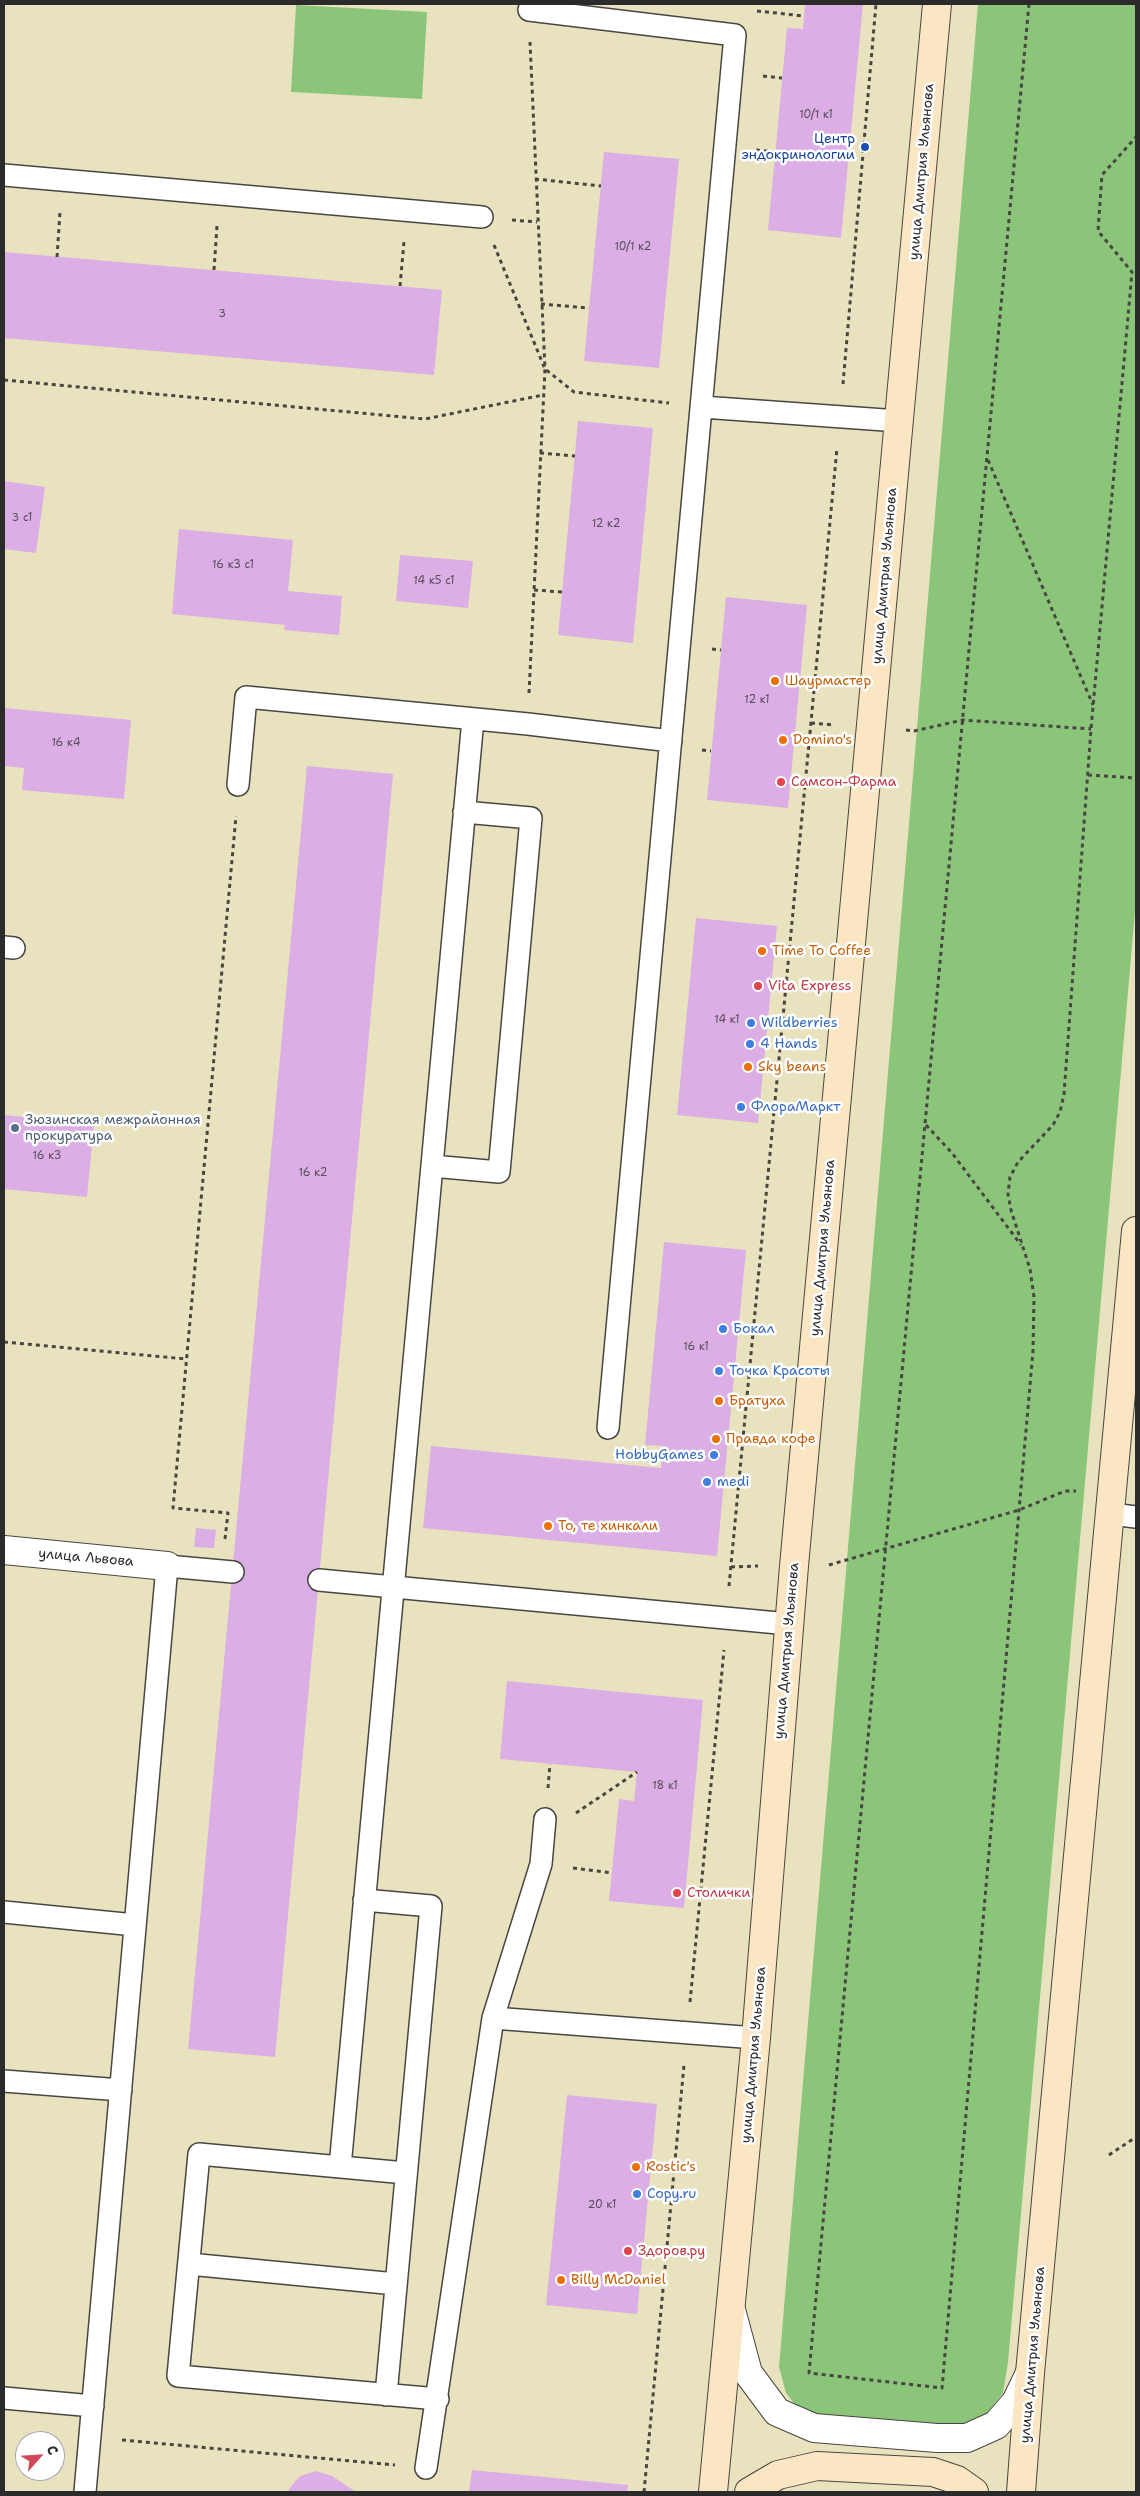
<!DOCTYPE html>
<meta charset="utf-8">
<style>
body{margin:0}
#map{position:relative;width:1140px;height:2496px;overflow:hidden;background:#e9e2bf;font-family:"Shantell Sans",sans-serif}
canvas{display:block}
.frame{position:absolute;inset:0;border:5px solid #2b2b2b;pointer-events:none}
.north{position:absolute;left:15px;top:2431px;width:50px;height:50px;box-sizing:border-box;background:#fff;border:1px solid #aaa;border-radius:50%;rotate:64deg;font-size:14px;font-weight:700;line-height:20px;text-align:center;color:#2b2b2b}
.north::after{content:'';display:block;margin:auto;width:18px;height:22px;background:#d1495b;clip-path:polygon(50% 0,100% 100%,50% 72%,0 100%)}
</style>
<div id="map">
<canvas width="1140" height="2496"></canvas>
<div class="frame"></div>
<div class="north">С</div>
</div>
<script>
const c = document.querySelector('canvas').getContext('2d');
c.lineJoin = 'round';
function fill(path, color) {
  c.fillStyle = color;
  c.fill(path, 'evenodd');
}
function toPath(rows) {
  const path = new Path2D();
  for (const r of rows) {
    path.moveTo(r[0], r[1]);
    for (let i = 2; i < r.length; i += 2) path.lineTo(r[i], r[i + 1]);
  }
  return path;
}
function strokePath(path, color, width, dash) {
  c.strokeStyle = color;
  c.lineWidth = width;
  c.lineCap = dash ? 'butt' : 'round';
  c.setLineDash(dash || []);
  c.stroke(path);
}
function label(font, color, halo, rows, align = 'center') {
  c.font = font + ' "Shantell Sans",sans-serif';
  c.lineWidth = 5;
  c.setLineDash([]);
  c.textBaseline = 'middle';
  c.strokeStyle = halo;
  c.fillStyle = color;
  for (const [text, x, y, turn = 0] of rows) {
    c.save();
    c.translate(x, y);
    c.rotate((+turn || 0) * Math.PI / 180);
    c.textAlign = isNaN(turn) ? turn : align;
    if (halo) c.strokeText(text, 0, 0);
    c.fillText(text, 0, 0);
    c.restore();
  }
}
const green = toPath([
 [978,4,1136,4,1136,900,1008,2362,1003,2393,987,2413,964,2426,877,2423,800,2411,786,2393,779,2367],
 [296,5,427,12,422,99,291,92]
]);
const building = toPath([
 [805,4,863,4,841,238,768,230,787,28,803,29],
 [604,152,679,159,659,368,584,361],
 [4,252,442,290,434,375,4,338],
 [578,421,653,428,633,643,558,635],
 [4,481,45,487,36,553,4,549],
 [179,529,293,540,288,591,342,596,339,635,284,630,285,625,172,614],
 [400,555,473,561,468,608,396,601],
 [726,597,807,605,788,808,707,800],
 [4,708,131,720,124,799,22,790,24,768,4,766],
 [307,766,393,774,275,2057,188,2049],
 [696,918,777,926,758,1123,677,1115],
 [4,1115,94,1124,87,1197,4,1189],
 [664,1242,746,1250,717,1556,423,1528,431,1446,661,1468,663,1446,645,1445],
 [196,1528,216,1530,214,1548,194,1547],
 [507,1681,703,1700,684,1908,609,1901,619,1799,634,1801,637,1772,500,1759],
 [567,2095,657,2104,637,2314,546,2305],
 [472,2470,628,2485,627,2492,469,2492],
 [316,2471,332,2476,356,2492,289,2492,289,2489,300,2476]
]);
const path = toPath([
 [1029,4,809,2373,942,2388,1033,1351,1034,1297,1030,1269,1011,1210,1008,1194,1010,1177,1018,1162,1053,1125,1060,1112,1064,1094,1091,729,1132,272,1098,231,1102,175,1136,137],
 [757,11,804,16],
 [763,76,782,78],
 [756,150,775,152],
 [535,179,601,186],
 [512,220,537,222],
 [494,245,545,369,574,392,669,403],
 [57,257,60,212],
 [214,270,217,226],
 [400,286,404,242],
 [541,304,589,308],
 [4,380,425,419,543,395],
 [843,384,876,4],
 [540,453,575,456],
 [988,460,1093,705],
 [534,590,562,592],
 [712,649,721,650],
 [529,693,545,369,530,42],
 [811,723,835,725],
 [906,730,914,731,963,720,1091,729],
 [702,750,711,751],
 [1088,775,1136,778],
 [926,1125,952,1153,1021,1245],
 [4,1342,186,1359],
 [225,1539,228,1513,173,1508,236,816],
 [829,1565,1019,1510,1065,1491,1076,1491],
 [731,1567,758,1566],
 [729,1586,837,448],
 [548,1788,550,1764],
 [576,1813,637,1772],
 [573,1868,612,1873],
 [690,2002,724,1650],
 [1109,2155,1136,2137],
 [122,2440,395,2465],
 [644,2492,684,2065]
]);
const service = toPath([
 [529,10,735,35,608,1428],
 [4,175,482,217],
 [702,407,899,421],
 [238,785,246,697,528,724,671,741],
 [4,947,14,948],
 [432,1166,499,1172,531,818,464,812],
 [1111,1514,1136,1517],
 [319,1580,789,1624],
 [364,1900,431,1906,386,2395],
 [4,1912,135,1925],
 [493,2018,756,2038],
 [4,2081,121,2090],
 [340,2167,473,719],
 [406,2173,199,2154,178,2376,438,2399],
 [189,2264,396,2284],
 [4,2398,93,2406],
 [426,2468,493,2018,541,1864,545,1819],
 [85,2492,167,1566,233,1572]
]);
const minor = toPath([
 [4,1550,167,1566],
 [731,2310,748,2373,777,2412,814,2428,937,2438,967,2438,996,2425,1016,2402,1030,2373]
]);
const secondary = toPath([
 [713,2492,756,2038,794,1566,937,4],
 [749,2492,778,2475,817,2466,933,2472,957,2480,974,2492],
 [1021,2492,1030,2373,1136,1231]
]);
const markers = [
 [865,147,5,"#1a4fb4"],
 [775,681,5,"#e8710a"],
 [783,740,5,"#e8710a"],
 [781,782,5,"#e0444e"],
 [762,951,5,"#e8710a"],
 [758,986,5,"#e0444e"],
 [751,1023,5,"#3f7fe0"],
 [750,1044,5,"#3f7fe0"],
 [748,1067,5,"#e8710a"],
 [741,1107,5,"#3f7fe0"],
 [15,1128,5,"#5c6f8a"],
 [723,1329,5,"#3f7fe0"],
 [719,1371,5,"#3f7fe0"],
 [719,1401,5,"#e8710a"],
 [716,1439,5,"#e8710a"],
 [714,1455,5,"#3f7fe0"],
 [707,1482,5,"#3f7fe0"],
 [548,1526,5,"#e8710a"],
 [677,1893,5,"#e0444e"],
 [636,2167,5,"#e8710a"],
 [637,2194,5,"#3f7fe0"],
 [628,2251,5,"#e0444e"],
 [561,2280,5,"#e8710a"]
];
const numberNames = [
 ["10/1 к1",816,115],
 ["10/1 к2",633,247],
 ["3",222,314],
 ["3 с1",22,518],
 ["12 к2",606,524],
 ["16 к3 с1",233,565],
 ["14 к5 с1",434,581],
 ["12 к1",757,700],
 ["16 к4",66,743],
 ["14 к1",727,1020],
 ["16 к3",47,1156],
 ["16 к2",313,1173],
 ["16 к1",696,1347],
 ["18 к1",665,1786],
 ["20 к1",602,2205]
];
const transitNames = [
 ["Центр",855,139],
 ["эндокринологии",855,155]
];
const streetNames = [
 ["улица Дмитрия Ульянова",922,172,-85],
 ["улица Дмитрия Ульянова",885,576,-85],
 ["улица Дмитрия Ульянова",823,1248,-85],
 ["улица Львова",86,1558,5],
 ["улица Дмитрия Ульянова",787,1651,-85],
 ["улица Дмитрия Ульянова",754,2055,-85],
 ["улица Дмитрия Ульянова",1033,2355,-85]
];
const foodNames = [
 ["Шаурмастер",785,681],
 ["Domino's",793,740],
 ["Time To Coffee",772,951],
 ["Sky beans",758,1067],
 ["Братуха",729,1401],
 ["Правда кофе",726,1439],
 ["То, те хинкали",558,1526],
 ["Rostic's",646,2167],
 ["Billy McDaniel",571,2280]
];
const healthNames = [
 ["Самсон-Фарма",791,782],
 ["Vita Express",768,986],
 ["Столички",687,1893],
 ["Здоров.ру",638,2251]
];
const shopNames = [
 ["Wildberries",761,1023],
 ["4 Hands",760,1044],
 ["ФлораМаркт",751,1107],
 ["Бокал",733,1329],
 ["Точка Красоты",729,1371],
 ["HobbyGames",704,1455,"right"],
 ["medi",717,1482],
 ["Copy.ru",647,2194]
];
const serviceNames = [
 ["Зюзинская межрайонная",25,1120],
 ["прокуратура",25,1136]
];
fill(green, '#8bc57a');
fill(building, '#dbaee5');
strokePath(service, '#484641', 24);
strokePath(minor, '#484641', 30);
strokePath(secondary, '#484641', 30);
strokePath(path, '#484641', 3, [4, 4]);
strokePath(service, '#fff', 21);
strokePath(minor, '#fff', 28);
strokePath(secondary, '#fbe6c4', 28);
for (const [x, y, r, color] of markers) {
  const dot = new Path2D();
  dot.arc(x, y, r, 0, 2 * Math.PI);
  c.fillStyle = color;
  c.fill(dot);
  strokePath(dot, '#fff', 2);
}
label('11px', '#574c5a', null, numberNames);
label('14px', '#164399', '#fff', transitNames, 'right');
label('14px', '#2b2b2b', '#fff', streetNames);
label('14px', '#c56008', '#fff', foodNames, 'left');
label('14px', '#be3a42', '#fff', healthNames, 'left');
label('14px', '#366cbe', '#fff', shopNames, 'left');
label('14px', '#4e5e75', '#fff', serviceNames, 'left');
</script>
